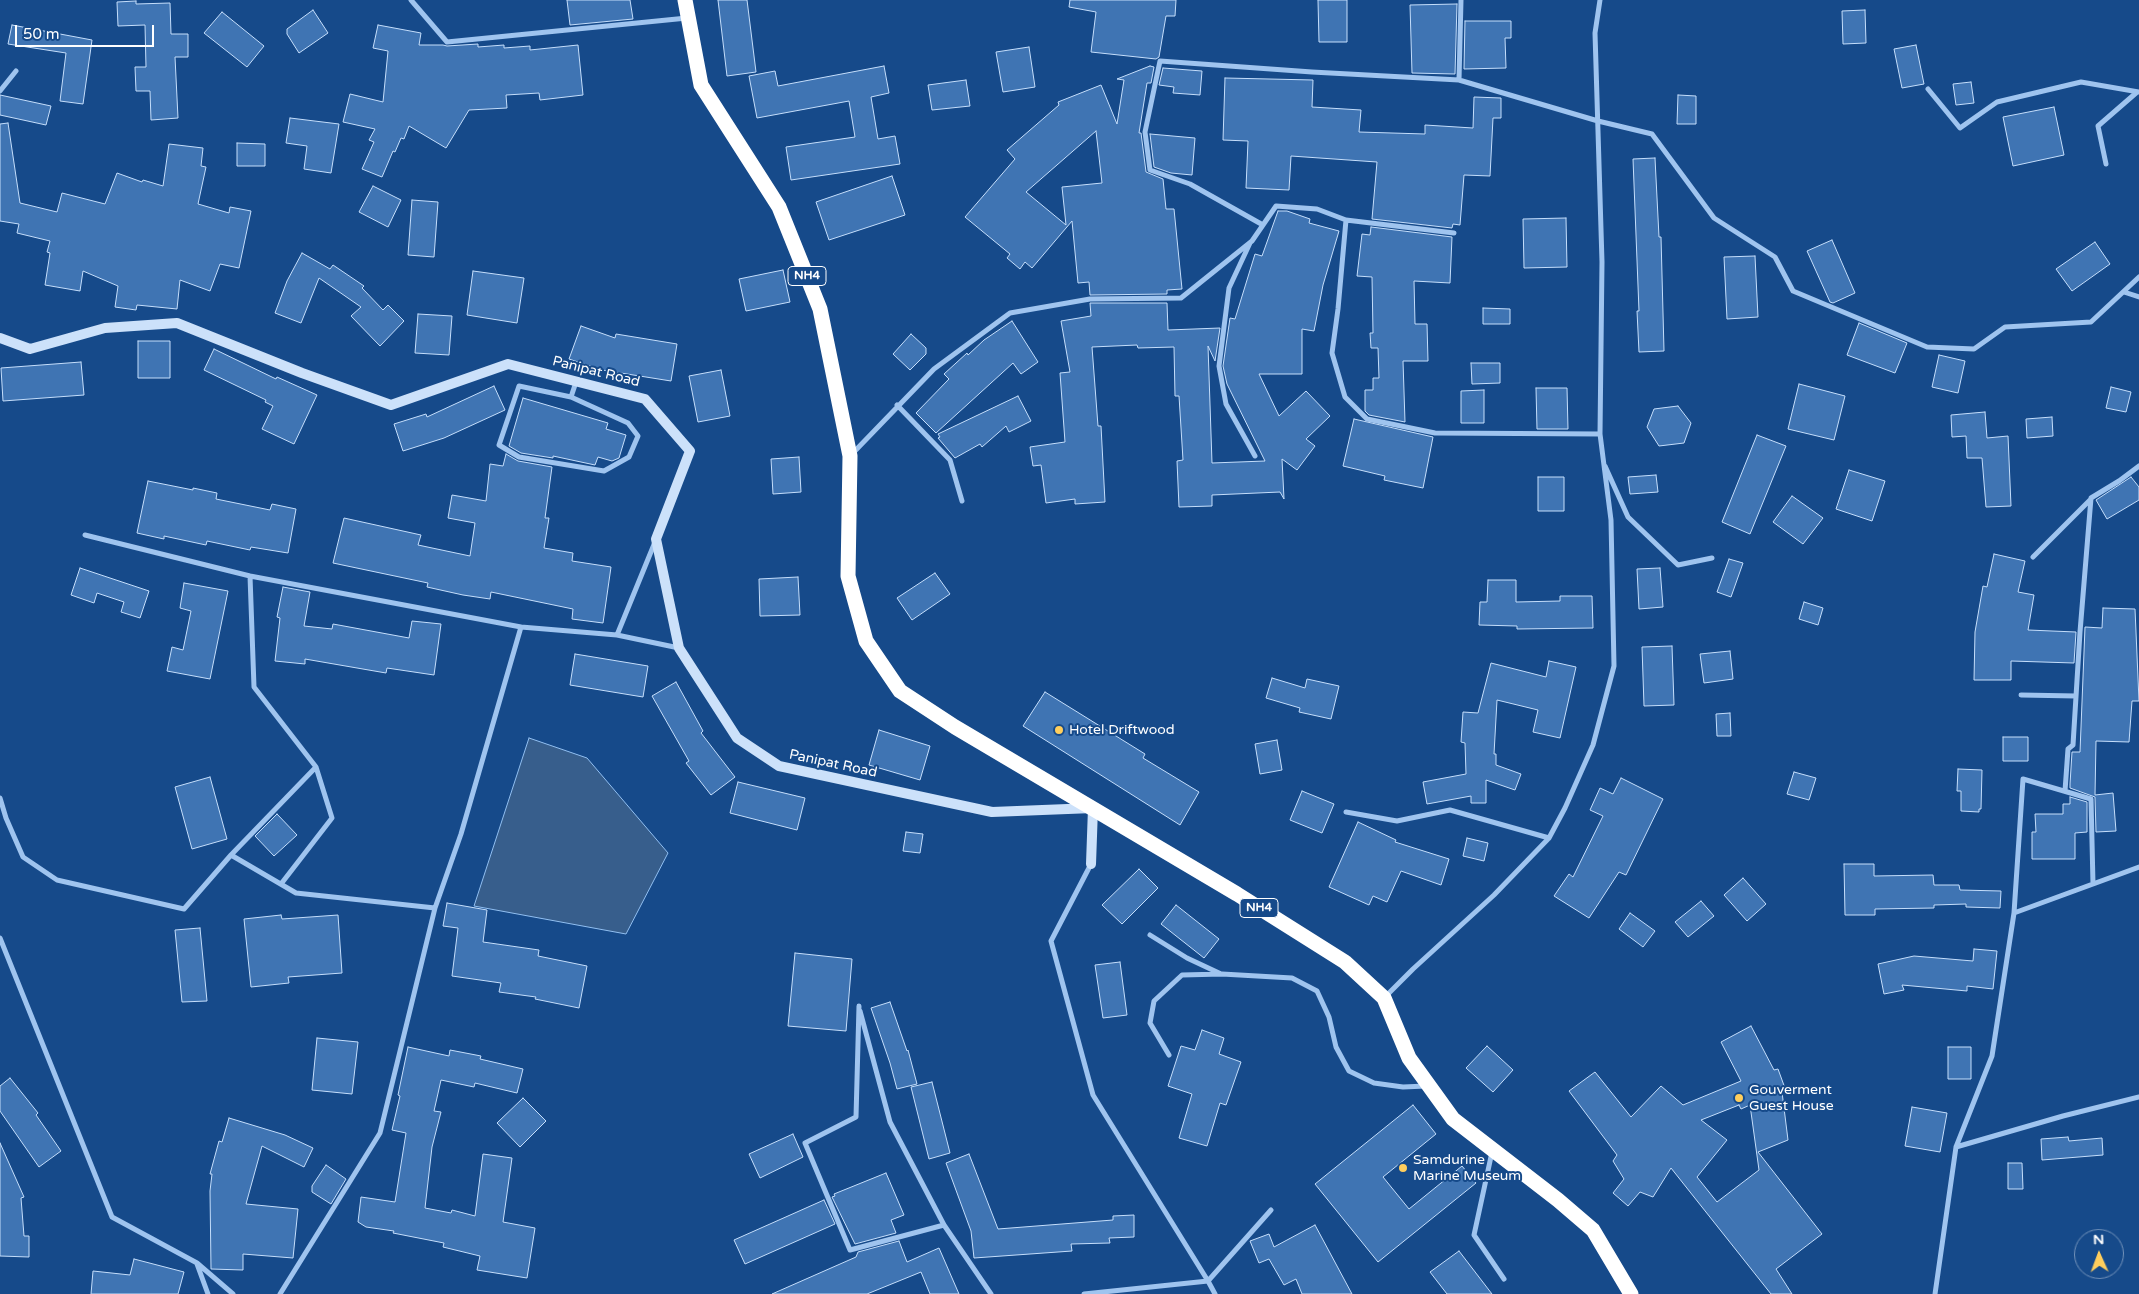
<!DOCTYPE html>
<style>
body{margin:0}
#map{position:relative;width:2139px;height:1294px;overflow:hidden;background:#164a8a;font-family:"Varela Round",sans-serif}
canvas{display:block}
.north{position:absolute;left:2074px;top:1229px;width:50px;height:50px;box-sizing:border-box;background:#164a8a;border:1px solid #7392b9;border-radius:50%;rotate:358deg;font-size:14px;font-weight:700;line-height:20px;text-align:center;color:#fff}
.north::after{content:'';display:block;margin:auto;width:18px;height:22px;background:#ffce5d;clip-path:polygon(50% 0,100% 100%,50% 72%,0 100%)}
.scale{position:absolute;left:15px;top:25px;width:139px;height:22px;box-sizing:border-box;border:2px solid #fff;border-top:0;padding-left:6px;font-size:15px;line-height:18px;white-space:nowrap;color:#fff;-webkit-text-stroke:4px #164a8a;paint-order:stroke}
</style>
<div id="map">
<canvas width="2139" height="1294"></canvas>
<div class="north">N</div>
<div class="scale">50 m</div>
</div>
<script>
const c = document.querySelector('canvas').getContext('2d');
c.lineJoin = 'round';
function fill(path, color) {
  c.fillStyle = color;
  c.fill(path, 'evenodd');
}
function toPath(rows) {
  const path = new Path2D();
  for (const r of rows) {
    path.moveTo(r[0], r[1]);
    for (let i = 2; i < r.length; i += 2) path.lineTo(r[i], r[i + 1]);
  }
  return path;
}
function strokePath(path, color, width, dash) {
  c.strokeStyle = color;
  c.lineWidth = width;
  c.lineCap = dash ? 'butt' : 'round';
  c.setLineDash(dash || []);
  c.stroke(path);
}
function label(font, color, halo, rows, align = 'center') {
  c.font = font + ' "Varela Round",sans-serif';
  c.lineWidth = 4;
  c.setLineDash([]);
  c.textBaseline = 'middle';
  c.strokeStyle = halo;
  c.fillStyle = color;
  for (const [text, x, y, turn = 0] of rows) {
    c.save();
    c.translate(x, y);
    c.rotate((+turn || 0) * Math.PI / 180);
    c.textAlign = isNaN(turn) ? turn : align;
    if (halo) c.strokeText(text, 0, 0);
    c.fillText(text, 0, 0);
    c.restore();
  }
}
const water = toPath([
 [529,738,587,758,668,853,626,934,474,906,529,738]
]);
const building = toPath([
 [567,0,630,0,633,19,570,25,567,0],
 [718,0,747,0,756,72,727,76,718,0],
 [1070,0,1176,0,1175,16,1166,16,1159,57,1156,59,1091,52,1096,12,1069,7,1070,0],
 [1318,0,1347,0,1347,42,1319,42,1318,0],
 [136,1,136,4,170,3,171,34,188,34,188,57,175,57,178,118,151,120,150,91,136,91,135,67,146,67,145,25,118,26,117,2,136,1],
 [1457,4,1455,74,1412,73,1410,5,1457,4],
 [313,10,328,33,299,53,287,34,287,29,313,10],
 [1865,10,1866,43,1843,44,1842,11,1865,10],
 [222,12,264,46,247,67,204,33,222,12],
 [1465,21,1511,21,1511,38,1505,38,1506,68,1464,69,1465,21],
 [12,25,92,40,83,104,60,101,66,53,8,44,12,25],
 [378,25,421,33,419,45,443,45,447,46,478,44,478,47,504,45,504,48,530,46,530,50,578,45,583,95,540,100,539,93,506,95,507,108,469,110,446,148,409,126,404,139,401,138,395,152,393,151,382,177,362,169,374,142,369,140,375,129,343,122,350,94,383,102,388,51,373,48,378,25],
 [1916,45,1924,84,1902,88,1894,49,1916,45],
 [1029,47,1035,87,1003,92,996,52,1029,47],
 [884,66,889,93,871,97,878,139,895,136,900,164,791,180,786,147,855,137,849,101,757,118,749,76,775,71,778,86,884,66],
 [1150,66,1154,67,1151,83,1147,83,1139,133,1141,133,1146,172,1163,179,1166,209,1174,209,1182,289,1167,290,1167,294,1090,295,1089,282,1078,283,1072,221,1032,268,1025,262,1020,269,1007,258,1010,254,965,217,1015,159,1007,150,1059,105,1058,102,1101,85,1117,124,1124,80,1117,79,1150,66],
 [1096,131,1102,183,1062,187,1066,225,1026,192,1096,131],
 [1163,68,1202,71,1200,95,1173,93,1174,87,1159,85,1163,68],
 [1225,78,1313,80,1312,107,1361,110,1359,132,1425,134,1425,125,1473,128,1474,97,1501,98,1501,118,1493,118,1490,176,1464,175,1460,225,1453,224,1452,228,1372,219,1377,162,1291,156,1289,190,1246,188,1248,141,1223,140,1225,78],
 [966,80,970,106,932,110,928,85,966,80],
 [1971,82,1974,103,1956,105,1953,84,1971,82],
 [0,95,51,106,46,125,0,115,0,95],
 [1678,95,1696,96,1696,124,1677,124,1678,95],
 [2054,107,2064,155,2013,166,2003,117,2054,107],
 [290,118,339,124,331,173,304,169,307,146,286,143,290,118],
 [8,123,20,203,57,212,62,193,105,204,117,173,142,182,143,180,163,186,169,144,203,148,201,166,206,167,198,204,229,213,230,207,251,211,239,268,220,264,210,291,180,280,177,309,137,305,136,310,115,307,118,286,83,271,80,291,45,285,50,253,47,252,50,241,17,233,19,224,0,221,0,124,8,123],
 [1150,134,1195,138,1192,175,1171,173,1154,167,1150,134],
 [237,143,265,144,265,166,237,166,237,143],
 [1655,158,1659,237,1661,237,1664,351,1639,352,1637,311,1639,311,1633,159,1655,158],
 [892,176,905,215,829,240,816,202,892,176],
 [373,186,401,200,388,227,359,212,373,186],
 [412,200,438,202,434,257,408,255,412,200],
 [1278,211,1287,211,1310,219,1309,223,1339,231,1323,285,1314,331,1302,329,1302,374,1259,374,1279,416,1306,391,1330,416,1306,439,1315,446,1297,470,1282,459,1284,499,1280,492,1212,495,1212,506,1179,507,1177,461,1183,460,1179,396,1175,396,1174,347,1138,348,1137,345,1092,347,1098,426,1101,426,1105,502,1075,504,1075,499,1046,503,1041,465,1033,466,1030,447,1065,442,1060,373,1070,372,1061,321,1091,316,1090,303,1167,303,1168,330,1220,328,1215,361,1208,346,1212,463,1265,461,1227,384,1223,366,1230,318,1235,319,1255,254,1262,256,1278,211],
 [1566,218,1567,267,1524,268,1523,219,1566,218],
 [1371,227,1452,237,1450,283,1414,281,1415,324,1427,324,1428,361,1403,361,1405,422,1369,415,1365,411,1365,390,1373,390,1373,378,1379,378,1378,348,1371,348,1370,333,1373,333,1372,277,1357,276,1362,234,1370,235,1371,227],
 [1832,240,1855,293,1833,303,1830,302,1807,251,1832,240],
 [2095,242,2110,264,2072,291,2056,269,2095,242],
 [302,253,330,269,333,265,364,286,362,288,383,310,388,305,404,321,380,346,351,316,361,307,319,278,301,323,275,313,287,281,302,253],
 [1755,256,1758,317,1727,319,1724,257,1755,256],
 [783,270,790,302,746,311,739,279,783,270],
 [473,271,524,278,517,323,467,315,473,271],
 [1483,308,1510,309,1510,324,1483,324,1483,308],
 [418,314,452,316,449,355,415,353,418,314],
 [1012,321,1038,362,1021,374,1013,363,936,433,916,413,949,379,944,374,967,353,968,355,984,340,1012,321],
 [1859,323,1907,343,1895,373,1847,355,1859,323],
 [581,326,615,338,616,334,677,344,671,381,602,370,569,359,581,326],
 [911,334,926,348,926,354,910,370,893,354,911,334],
 [138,341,170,341,170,378,138,378,138,341],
 [214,349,276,379,277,377,317,395,294,444,262,429,273,406,265,402,266,400,204,370,214,349],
 [1939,355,1965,361,1958,393,1932,387,1939,355],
 [81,362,84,395,3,401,1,368,81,362],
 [1471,363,1500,363,1500,383,1472,384,1471,363],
 [721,370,730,416,698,422,689,376,721,370],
 [1799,384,1845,396,1834,440,1788,429,1799,384],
 [494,386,505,410,444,438,403,451,394,424,426,414,427,417,494,386],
 [2111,387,2131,392,2126,412,2106,408,2111,387],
 [1536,388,1567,388,1568,429,1537,429,1536,388],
 [1484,390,1484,423,1461,423,1461,391,1484,390],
 [1018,396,1031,421,1009,432,1006,426,982,447,980,444,955,458,938,438,940,437,938,434,1018,396],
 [523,398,608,423,606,429,626,435,619,458,612,461,598,457,595,465,553,456,553,458,521,453,509,446,523,398],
 [1678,406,1691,423,1684,443,1659,446,1647,427,1654,409,1678,406],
 [1985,412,1987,438,2008,436,2011,506,1986,507,1982,458,1967,458,1966,436,1952,437,1951,415,1985,412],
 [2052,417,2053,436,2027,438,2026,419,2052,417],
 [1354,419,1433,437,1423,488,1384,480,1385,476,1343,466,1354,419],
 [1757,435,1786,446,1750,534,1722,522,1757,435],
 [506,454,518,461,552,467,545,518,549,518,544,548,573,553,572,561,611,567,603,623,572,619,573,609,491,592,490,599,463,595,427,587,428,583,333,563,344,518,421,535,418,545,470,556,475,523,448,518,452,495,486,501,490,464,503,466,506,454],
 [799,457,801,492,773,494,771,459,799,457],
 [1849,470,1885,481,1872,521,1836,509,1849,470],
 [1656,475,1658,492,1630,494,1628,477,1656,475],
 [1538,477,1564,477,1564,511,1538,511,1538,477],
 [2131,477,2139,487,2139,500,2107,519,2096,500,2131,477],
 [148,481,193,490,193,488,217,493,216,499,270,510,272,504,296,509,288,553,251,547,250,550,207,541,206,545,164,536,164,539,137,533,148,481],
 [1792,496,1823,518,1803,544,1773,522,1792,496],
 [1994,554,2025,561,2018,592,2034,595,2028,630,2076,632,2074,663,2011,661,2011,680,1974,680,1975,632,1983,586,1987,587,1994,554],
 [1729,559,1743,563,1731,597,1717,592,1729,559],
 [80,568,149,591,140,618,121,612,124,602,97,593,94,603,71,595,80,568],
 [1660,568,1663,607,1639,609,1637,569,1660,568],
 [935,573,950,594,912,620,897,598,935,573],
 [798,577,800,615,760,616,759,579,798,577],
 [1488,580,1516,580,1516,602,1560,601,1560,596,1592,596,1593,628,1517,629,1517,626,1479,625,1480,602,1487,602,1488,580],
 [184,583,228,591,210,679,167,671,172,647,183,650,191,611,180,608,184,583],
 [283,587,310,592,304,626,332,629,333,624,409,638,412,621,441,624,434,675,387,668,386,673,305,659,305,664,275,661,280,618,277,617,283,587],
 [1804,602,1823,608,1818,625,1799,619,1804,602],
 [2103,608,2135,609,2139,701,2132,701,2129,742,2096,741,2095,795,2113,793,2116,831,2096,832,2095,797,2070,788,2070,784,2072,752,2080,752,2085,627,2102,628,2103,608],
 [1672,646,1674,705,1644,706,1642,647,1672,646],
 [1730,651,1733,679,1704,683,1700,654,1730,651],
 [575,654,648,666,643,697,570,685,575,654],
 [1549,661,1576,667,1560,738,1533,732,1538,710,1497,700,1494,754,1496,754,1496,765,1521,774,1515,790,1486,780,1486,803,1471,803,1471,796,1427,804,1423,782,1466,774,1465,743,1461,742,1463,712,1478,713,1491,663,1546,677,1549,661],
 [1272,678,1305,688,1307,679,1339,686,1331,719,1299,712,1300,708,1266,698,1272,678],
 [676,682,703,731,701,733,735,777,711,795,686,763,689,761,652,696,676,682],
 [1045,692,1145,754,1143,758,1199,792,1180,825,1023,726,1045,692],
 [1730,713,1731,736,1717,736,1716,714,1730,713],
 [879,730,930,746,920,780,869,765,879,730],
 [2003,737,2028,737,2028,761,2003,761,2003,737],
 [1277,740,1282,770,1260,774,1255,744,1277,740],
 [1958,769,1982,770,1981,809,1979,809,1979,812,1961,811,1961,791,1957,791,1958,769],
 [1794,772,1816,778,1809,800,1787,794,1794,772],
 [210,777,227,839,192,849,175,787,210,777],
 [1621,778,1663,799,1626,875,1619,872,1589,918,1554,896,1569,874,1573,877,1603,816,1590,810,1600,788,1613,794,1621,778],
 [738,782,805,798,797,830,730,813,738,782],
 [1302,791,1334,804,1322,833,1290,820,1302,791],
 [2070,797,2087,802,2087,832,2075,833,2075,859,2032,859,2032,832,2036,832,2035,814,2063,814,2063,804,2070,804,2070,797],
 [277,814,297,835,274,856,255,836,277,814],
 [1358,822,1396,840,1395,842,1449,859,1441,885,1401,871,1387,902,1373,896,1369,905,1329,887,1358,822],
 [906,832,923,834,920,853,903,851,906,832],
 [1467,838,1488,843,1484,861,1463,856,1467,838],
 [1844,864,1874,864,1874,876,1933,875,1934,885,1959,885,1960,890,2001,891,2000,908,1966,907,1966,904,1934,905,1934,908,1875,909,1875,915,1845,915,1844,864],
 [1139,869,1158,888,1122,924,1102,905,1139,869],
 [1743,878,1766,904,1747,921,1724,895,1743,878],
 [1701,901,1714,916,1688,937,1675,922,1701,901],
 [447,903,487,910,483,942,539,950,538,956,587,966,579,1008,535,999,536,997,499,992,501,983,452,976,458,928,443,926,447,903],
 [1176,905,1219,939,1204,958,1161,924,1176,905],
 [1630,913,1655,931,1643,947,1619,929,1630,913],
 [281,915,282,919,338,915,342,973,288,977,289,983,251,987,244,919,281,915],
 [200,928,207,1001,182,1002,175,930,200,928],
 [1974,949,1997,951,1993,989,1967,986,1967,991,1902,985,1904,990,1884,994,1878,964,1914,956,1973,961,1974,949],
 [795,953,852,959,846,1031,788,1026,795,953],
 [1120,962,1127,1015,1103,1018,1095,965,1120,962],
 [890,1002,907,1051,908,1050,917,1084,897,1089,890,1063,871,1008,890,1002],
 [1751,1026,1774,1070,1778,1069,1786,1091,1782,1092,1788,1140,1758,1152,1822,1234,1776,1269,1792,1294,1771,1294,1671,1168,1653,1197,1640,1192,1628,1206,1613,1193,1624,1179,1613,1161,1617,1155,1569,1091,1595,1072,1631,1117,1661,1086,1683,1105,1741,1081,1721,1042,1751,1026],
 [1739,1105,1741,1109,1750,1105,1759,1170,1717,1202,1697,1177,1727,1140,1701,1120,1739,1105],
 [1202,1030,1224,1038,1219,1054,1241,1062,1226,1105,1220,1103,1207,1146,1179,1138,1192,1094,1168,1086,1181,1046,1195,1050,1202,1030],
 [317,1038,358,1042,352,1094,312,1090,317,1038],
 [1487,1046,1513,1070,1493,1092,1466,1068,1487,1046],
 [408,1047,449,1056,450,1050,481,1056,480,1059,523,1069,517,1093,475,1083,474,1087,441,1080,434,1111,441,1112,432,1147,425,1208,451,1213,452,1210,475,1216,483,1154,512,1158,503,1222,535,1228,527,1278,477,1270,480,1256,443,1247,444,1243,393,1233,394,1231,366,1227,358,1222,361,1197,395,1202,406,1133,392,1130,400,1096,398,1095,408,1047],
 [1948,1047,1971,1047,1971,1079,1948,1079,1948,1047],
 [10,1078,38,1113,36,1115,61,1151,39,1167,0,1111,0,1086,10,1078],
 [932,1082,950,1153,929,1159,911,1087,932,1082],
 [523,1098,546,1121,520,1147,497,1123,523,1098],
 [1413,1105,1436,1134,1383,1177,1409,1209,1462,1166,1476,1183,1378,1262,1315,1184,1413,1105],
 [1912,1107,1947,1113,1940,1152,1905,1146,1912,1107],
 [229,1118,285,1135,313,1148,304,1167,262,1146,246,1204,298,1209,293,1258,243,1254,243,1270,211,1269,210,1191,212,1174,210,1174,219,1141,222,1142,229,1118],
 [793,1134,803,1157,760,1178,749,1154,793,1134],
 [2068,1137,2069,1141,2102,1138,2103,1155,2042,1160,2041,1139,2068,1137],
 [0,1143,24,1197,21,1198,24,1236,29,1236,29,1257,0,1256,0,1143],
 [969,1154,998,1229,1113,1220,1113,1216,1134,1215,1134,1237,1109,1238,1110,1243,1071,1244,1072,1251,974,1258,971,1231,946,1163,969,1154],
 [2008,1163,2022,1163,2023,1189,2008,1189,2008,1163],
 [326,1165,346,1179,331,1204,312,1192,312,1186,326,1165],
 [886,1173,904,1215,891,1220,896,1233,855,1244,832,1197,835,1196,834,1194,886,1173],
 [824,1200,835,1224,745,1264,734,1240,824,1200],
 [1315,1225,1337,1266,1352,1294,1302,1294,1296,1279,1284,1285,1269,1259,1259,1263,1250,1241,1269,1234,1274,1247,1315,1225],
 [899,1241,907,1262,939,1248,959,1294,930,1294,921,1272,867,1294,772,1294,856,1257,858,1252,899,1241],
 [1459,1251,1492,1294,1447,1294,1430,1272,1459,1251],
 [134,1259,184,1272,178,1294,91,1294,93,1271,130,1275,134,1259]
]);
const street = toPath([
 [411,0,447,42,687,18],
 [1459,80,1461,0],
 [1928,89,1960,128,1997,102,2081,82,2139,92],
 [0,91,16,71],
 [2106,164,2098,126,2136,93],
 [1346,220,1454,233],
 [1263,225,1190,184,1150,170,1145,132,1160,61,1312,72,1459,80,1598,121,1652,134,1714,218,1775,257,1793,291,1927,347,1974,349,2005,327,2091,322,2139,277],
 [1250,243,1229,288,1219,366,1226,404,1255,456],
 [2124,292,2139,297],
 [571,397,519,386,499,445,519,457,604,471,629,457,638,436,628,423,571,397,576,382],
 [897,405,950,460,962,501],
 [852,454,934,369,1010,313,1090,299,1181,298,1252,241,1276,206,1317,209,1346,220,1338,309,1332,353,1345,397,1367,419,1435,433,1600,434,1602,262,1595,33,1600,0],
 [1605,466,1628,517,1678,565,1712,558],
 [85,535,250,576,521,627],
 [2033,557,2091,499],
 [250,576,254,687,316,767,231,855,296,893,435,908],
 [617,635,655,542],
 [2021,695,2076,696],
 [2065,791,2068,749,2073,745,2080,632,2091,498,2119,481,2139,466],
 [0,798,6,818,23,857,57,880,184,909,231,855],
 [1346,812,1397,821,1450,810,1549,838],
 [1091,864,1051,941,1093,1095,1208,1281,1271,1210],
 [281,884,332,818,316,767],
 [2014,913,2023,779,2091,799,2093,884],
 [1150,935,1187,958,1219,973],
 [0,938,112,1217,197,1263,233,1294],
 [1386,996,1413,969,1494,895,1549,838,1565,808,1593,745,1614,666,1611,520,1600,434],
 [859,1006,856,1117,805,1143,850,1250,944,1225],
 [860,1011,890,1122,944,1225,991,1294],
 [1169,1055,1150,1023,1154,1001,1182,975,1222,974,1292,978,1317,991,1329,1017,1336,1047,1349,1071,1374,1083,1403,1087,1426,1086],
 [1956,1147,2063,1116,2139,1097],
 [1492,1152,1474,1235,1504,1279],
 [197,1264,208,1294],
 [280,1294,380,1133,435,908,461,834,521,627,617,635,679,648],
 [1084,1294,1208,1281,1215,1294],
 [1935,1294,1956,1147,1992,1056,2014,913,2139,867]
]);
const secondary = toPath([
 [0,338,30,349,105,328,177,323,302,373,391,405,508,364,645,399,690,451,656,539,679,648,737,738,779,766,992,812,1093,808,1091,864]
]);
const highway = toPath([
 [685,0,701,85,779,207,820,309,850,456,848,576,866,641,900,691,955,727,1237,894,1345,962,1384,998,1409,1058,1453,1119,1558,1200,1593,1230,1631,1294]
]);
const markers = [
 [1059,730,5,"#ffce5d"],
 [1739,1098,5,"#ffce5d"],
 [1403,1168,5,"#ffce5d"]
];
const shields = [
 [807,276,38],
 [1259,908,38]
];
const shieldNames = [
 ["NH4",807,276],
 ["NH4",1259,908]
];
const streetNames = [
 ["Panipat Road",596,372,14],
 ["Panipat Road",833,764,12]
];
const poiNames = [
 ["Hotel Driftwood",1069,730],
 ["Gouverment",1749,1090],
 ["Guest House",1749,1106],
 ["Samdurine",1413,1160],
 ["Marine Museum",1413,1176]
];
fill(water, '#375e8c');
strokePath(water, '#91bff1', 1);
fill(building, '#3f74b3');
strokePath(building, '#c5defb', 1);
strokePath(street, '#9fc4ef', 5);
strokePath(secondary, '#cce1fa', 10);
strokePath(highway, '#fff', 15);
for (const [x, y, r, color] of markers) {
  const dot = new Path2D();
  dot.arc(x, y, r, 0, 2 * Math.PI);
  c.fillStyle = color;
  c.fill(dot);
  strokePath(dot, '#164a8a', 2);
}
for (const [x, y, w] of shields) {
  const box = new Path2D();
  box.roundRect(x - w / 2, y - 9.5, w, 19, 4);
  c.fillStyle = '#164a8a';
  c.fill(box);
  strokePath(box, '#fff', 1);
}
label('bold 12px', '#fff', null, shieldNames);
label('14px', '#fff', '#164a8a', streetNames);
label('14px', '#fff', '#164a8a', poiNames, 'left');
</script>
